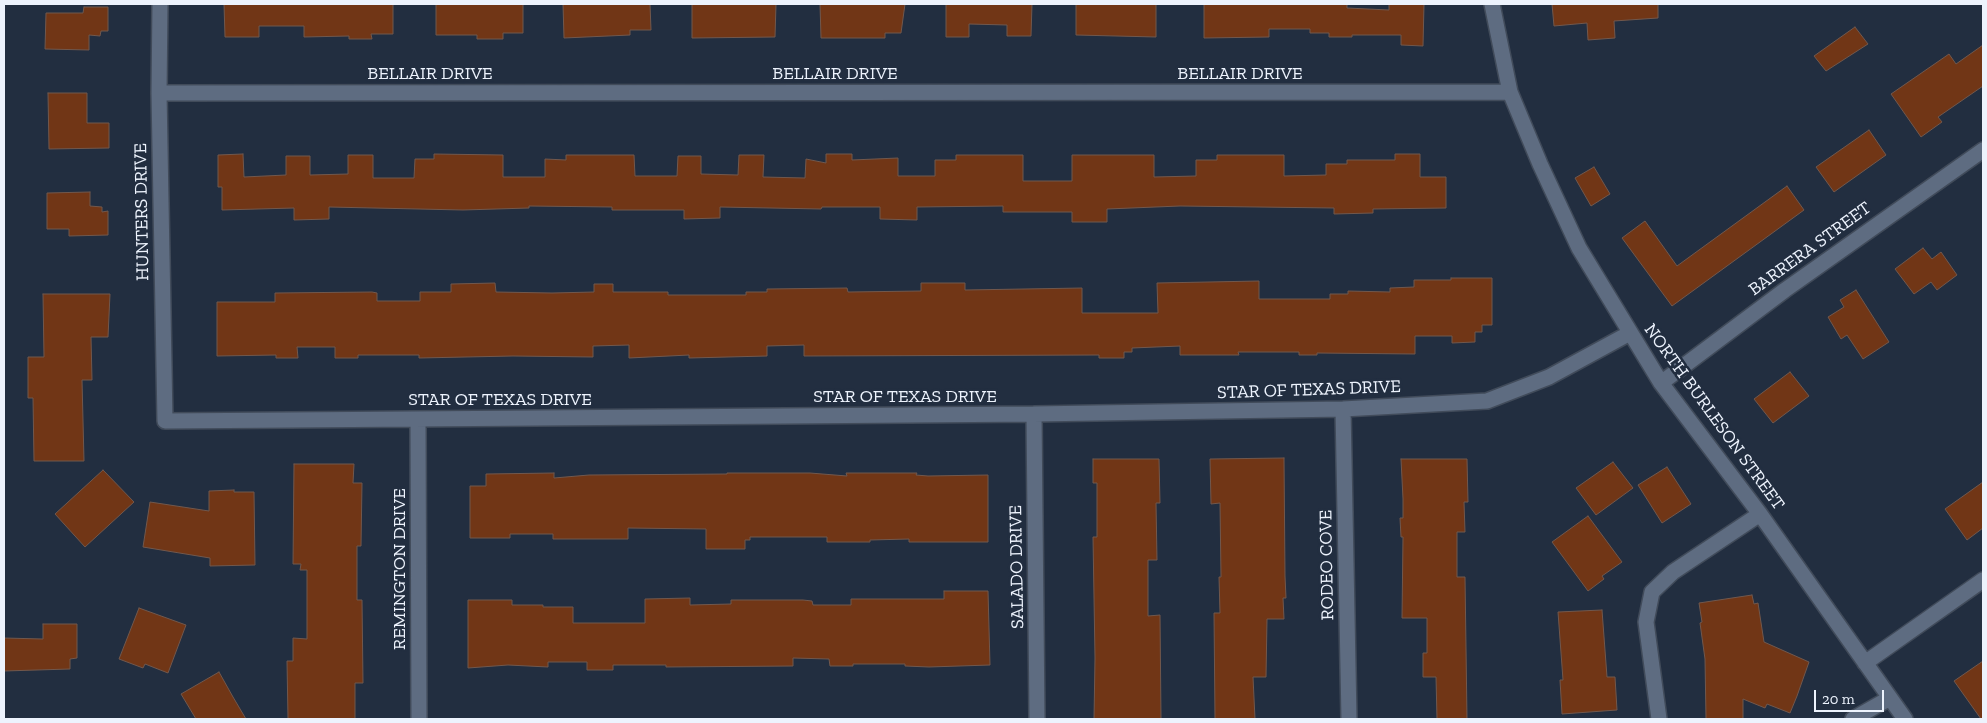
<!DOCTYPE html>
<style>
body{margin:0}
#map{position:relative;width:1987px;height:723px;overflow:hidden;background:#222e40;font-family:"Zilla Slab",serif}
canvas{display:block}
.frame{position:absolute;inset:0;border:5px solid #edf3fd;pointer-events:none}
.scale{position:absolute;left:1814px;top:690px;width:70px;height:22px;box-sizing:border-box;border:2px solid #edf3fd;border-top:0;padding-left:6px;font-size:15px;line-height:18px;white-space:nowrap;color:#edf3fd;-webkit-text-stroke:4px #222e40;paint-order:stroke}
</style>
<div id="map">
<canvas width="1987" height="723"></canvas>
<div class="frame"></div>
<div class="scale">20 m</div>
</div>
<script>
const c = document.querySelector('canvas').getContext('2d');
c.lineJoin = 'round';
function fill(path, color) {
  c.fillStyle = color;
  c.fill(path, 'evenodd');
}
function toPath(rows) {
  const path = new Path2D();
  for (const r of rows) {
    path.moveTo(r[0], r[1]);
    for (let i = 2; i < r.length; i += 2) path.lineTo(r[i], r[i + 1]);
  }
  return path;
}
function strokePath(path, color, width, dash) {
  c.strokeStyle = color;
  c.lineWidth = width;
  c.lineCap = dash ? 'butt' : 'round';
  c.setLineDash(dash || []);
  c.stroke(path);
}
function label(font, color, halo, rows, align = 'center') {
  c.font = font + ' "Zilla Slab",serif';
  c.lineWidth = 5;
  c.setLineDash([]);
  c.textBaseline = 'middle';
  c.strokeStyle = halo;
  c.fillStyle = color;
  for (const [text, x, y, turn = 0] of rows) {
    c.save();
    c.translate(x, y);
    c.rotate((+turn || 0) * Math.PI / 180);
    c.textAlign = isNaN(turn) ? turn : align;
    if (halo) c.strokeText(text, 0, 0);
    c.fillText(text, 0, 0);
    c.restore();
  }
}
const building = toPath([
 [224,4,393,4,393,34,371,34,372,39,349,39,349,36,304,37,304,26,259,26,259,37,225,37,224,4],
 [436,4,523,4,523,33,503,33,503,39,477,39,477,35,436,35,436,4],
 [563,4,650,4,651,30,630,30,630,35,564,38,563,4],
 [692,4,776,4,775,37,692,38,692,4],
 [820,4,905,4,901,33,885,33,885,38,821,38,820,4],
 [946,4,1032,4,1031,36,1007,36,1007,25,969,24,969,37,946,37,946,4],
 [1076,4,1156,4,1156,37,1076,35,1076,4],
 [1204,4,1347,4,1347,8,1389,10,1389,4,1424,4,1423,46,1401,45,1401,35,1352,35,1352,37,1329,37,1329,33,1310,33,1310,29,1269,29,1269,37,1204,38,1204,4],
 [1552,4,1658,4,1658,18,1614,21,1615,38,1588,40,1587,23,1554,26,1552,4],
 [84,7,108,7,108,31,101,31,100,36,89,35,89,50,45,49,46,13,83,13,84,7],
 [1855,27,1868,44,1826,71,1814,56,1855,27],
 [1983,45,1983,86,1938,117,1942,122,1921,137,1891,94,1949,54,1956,64,1983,45],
 [48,93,87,93,87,123,109,123,109,148,49,149,48,93],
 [1869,130,1886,155,1834,192,1816,167,1869,130],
 [243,154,244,177,286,175,286,156,310,156,310,175,348,174,348,155,373,155,373,178,414,178,415,159,434,159,434,154,503,155,503,177,545,177,545,159,566,160,566,155,634,155,635,176,677,176,678,156,701,156,701,174,738,175,739,155,764,155,763,177,805,178,806,159,826,163,826,154,852,154,852,160,898,158,898,176,935,176,935,160,956,160,956,155,1023,155,1023,181,1072,181,1072,155,1154,155,1154,177,1196,176,1196,160,1217,160,1217,155,1284,155,1284,176,1326,175,1326,164,1347,164,1347,160,1395,160,1395,154,1420,154,1420,177,1446,177,1446,208,1373,209,1373,213,1334,214,1334,208,1180,206,1107,209,1107,222,1072,222,1072,212,1003,212,1003,206,917,207,917,220,880,219,880,207,822,207,821,209,720,207,720,218,684,219,684,210,612,210,612,207,529,206,529,208,463,210,329,207,329,219,294,220,294,208,222,210,222,187,218,187,218,155,243,154],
 [1594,167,1610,194,1591,206,1575,178,1594,167],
 [1787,186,1804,210,1672,306,1622,238,1645,221,1677,266,1787,186],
 [90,192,90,206,102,207,102,212,108,211,108,235,69,236,69,229,47,229,47,193,90,192],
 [1923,248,1932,259,1941,252,1957,275,1937,290,1931,282,1914,294,1895,269,1923,248],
 [1451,278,1492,278,1492,325,1482,325,1482,332,1475,332,1475,342,1452,343,1452,336,1415,336,1415,354,1317,353,1317,355,1299,355,1299,352,1238,352,1239,355,1180,355,1180,346,1132,348,1132,352,1124,352,1124,358,1099,358,1099,355,804,356,804,345,767,346,767,356,689,358,689,355,629,358,629,345,593,346,593,357,513,356,419,358,419,355,358,355,358,358,335,358,335,347,297,347,298,358,276,358,276,355,217,356,217,302,275,302,275,293,372,292,377,293,377,301,420,301,420,292,451,292,451,284,495,283,496,292,552,293,594,292,594,284,613,284,613,292,668,292,668,295,746,295,746,292,767,292,767,289,847,288,848,292,921,291,921,283,965,283,965,290,1082,288,1082,313,1158,313,1157,283,1259,281,1259,299,1330,299,1330,294,1348,294,1348,291,1390,292,1390,288,1414,287,1414,280,1451,280,1451,278],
 [1856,290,1889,342,1863,359,1847,335,1841,339,1828,317,1844,307,1840,300,1856,290],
 [43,294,110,294,108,337,91,337,92,380,82,380,84,461,34,461,33,398,28,398,28,357,44,357,43,294],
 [1790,372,1809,396,1773,423,1754,399,1790,372],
 [1284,458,1285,576,1286,598,1283,598,1284,619,1267,619,1266,677,1253,677,1255,719,1215,719,1214,613,1220,613,1219,577,1221,577,1220,503,1211,504,1210,459,1284,458],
 [1093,459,1159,459,1160,503,1156,503,1157,560,1148,560,1148,616,1160,615,1161,719,1094,719,1095,658,1093,537,1097,537,1097,483,1093,483,1093,459],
 [1401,459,1467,459,1468,502,1464,502,1465,532,1457,532,1457,577,1465,577,1467,719,1437,719,1436,677,1423,677,1423,653,1427,653,1427,618,1402,618,1403,537,1401,537,1400,518,1403,518,1403,499,1401,459],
 [1613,462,1633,488,1596,515,1576,488,1613,462],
 [294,464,354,464,353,483,362,483,361,546,357,546,357,600,362,600,363,683,355,683,355,719,288,719,287,661,293,661,293,638,307,639,307,570,300,570,301,564,293,564,294,464],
 [1667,467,1691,504,1662,523,1638,485,1667,467],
 [103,470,134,502,85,547,55,514,103,470],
 [554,473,554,478,589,475,727,474,727,473,810,473,847,476,846,473,917,473,916,475,928,476,988,475,988,542,909,542,909,539,870,540,870,542,827,542,827,537,750,537,750,540,745,540,745,549,706,549,706,529,628,528,628,539,553,539,553,534,510,534,510,538,470,538,470,486,486,486,486,474,554,473],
 [1983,482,1983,528,1967,540,1945,509,1983,482],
 [234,490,234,492,254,492,255,565,210,566,210,558,143,547,150,502,209,511,209,491,234,490],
 [1588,516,1622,562,1602,576,1604,579,1588,591,1552,542,1588,516],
 [944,591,988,591,990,665,929,667,905,666,905,664,853,664,853,666,830,666,829,659,793,658,793,666,666,667,666,665,613,665,613,670,587,670,587,662,548,662,548,667,508,665,468,668,468,600,512,600,512,605,543,605,543,607,573,607,573,623,645,623,645,599,690,598,690,605,731,604,731,600,803,600,812,601,813,605,851,605,851,599,944,599,944,591],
 [1752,595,1754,604,1758,603,1764,642,1809,662,1797,696,1790,713,1767,704,1765,708,1743,699,1743,719,1706,719,1705,659,1700,623,1702,622,1699,603,1752,595],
 [139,608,186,625,168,673,145,664,143,668,119,659,139,608],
 [1602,610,1607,677,1615,677,1617,710,1562,714,1560,680,1563,680,1558,612,1602,610],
 [43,624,77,624,77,658,70,659,70,669,4,671,4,638,43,639,43,624],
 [1983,661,1983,719,1981,719,1954,681,1983,661],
 [219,672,233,697,246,719,196,719,181,694,219,672]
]);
const minor = toPath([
 [160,4,159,93,165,421,1034,414,1343,409,1487,401,1549,377,1630,333],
 [1492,4,1510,92,1540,164,1579,248,1661,383,1760,514,1905,719],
 [159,93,1510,92],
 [1661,383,1785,290,1983,150],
 [1343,409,1349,719],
 [1034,414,1037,719],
 [418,419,419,719],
 [1865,663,1983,580],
 [1659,719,1646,622,1652,592,1673,572,1760,514],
 [1853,719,1890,698]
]);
const streetNames = [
 ["BELLAIR DRIVE",430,74],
 ["BELLAIR DRIVE",835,74],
 ["BELLAIR DRIVE",1240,74],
 ["HUNTERS DRIVE",142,212,-91],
 ["BARRERA STREET",1810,249,-36],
 ["STAR OF TEXAS DRIVE",1309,390,-2],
 ["STAR OF TEXAS DRIVE",905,397],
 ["STAR OF TEXAS DRIVE",500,400],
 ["NORTH BURLESON STREET",1714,417,54],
 ["RODEO COVE",1327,565,-91],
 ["SALADO DRIVE",1017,567,-91],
 ["REMINGTON DRIVE",400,569,-90]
];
fill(building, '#713616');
strokePath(building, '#71584d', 1);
strokePath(minor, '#414b5a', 18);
strokePath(minor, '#5e6c81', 15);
label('18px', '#edf3fd', '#222e40', streetNames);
</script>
